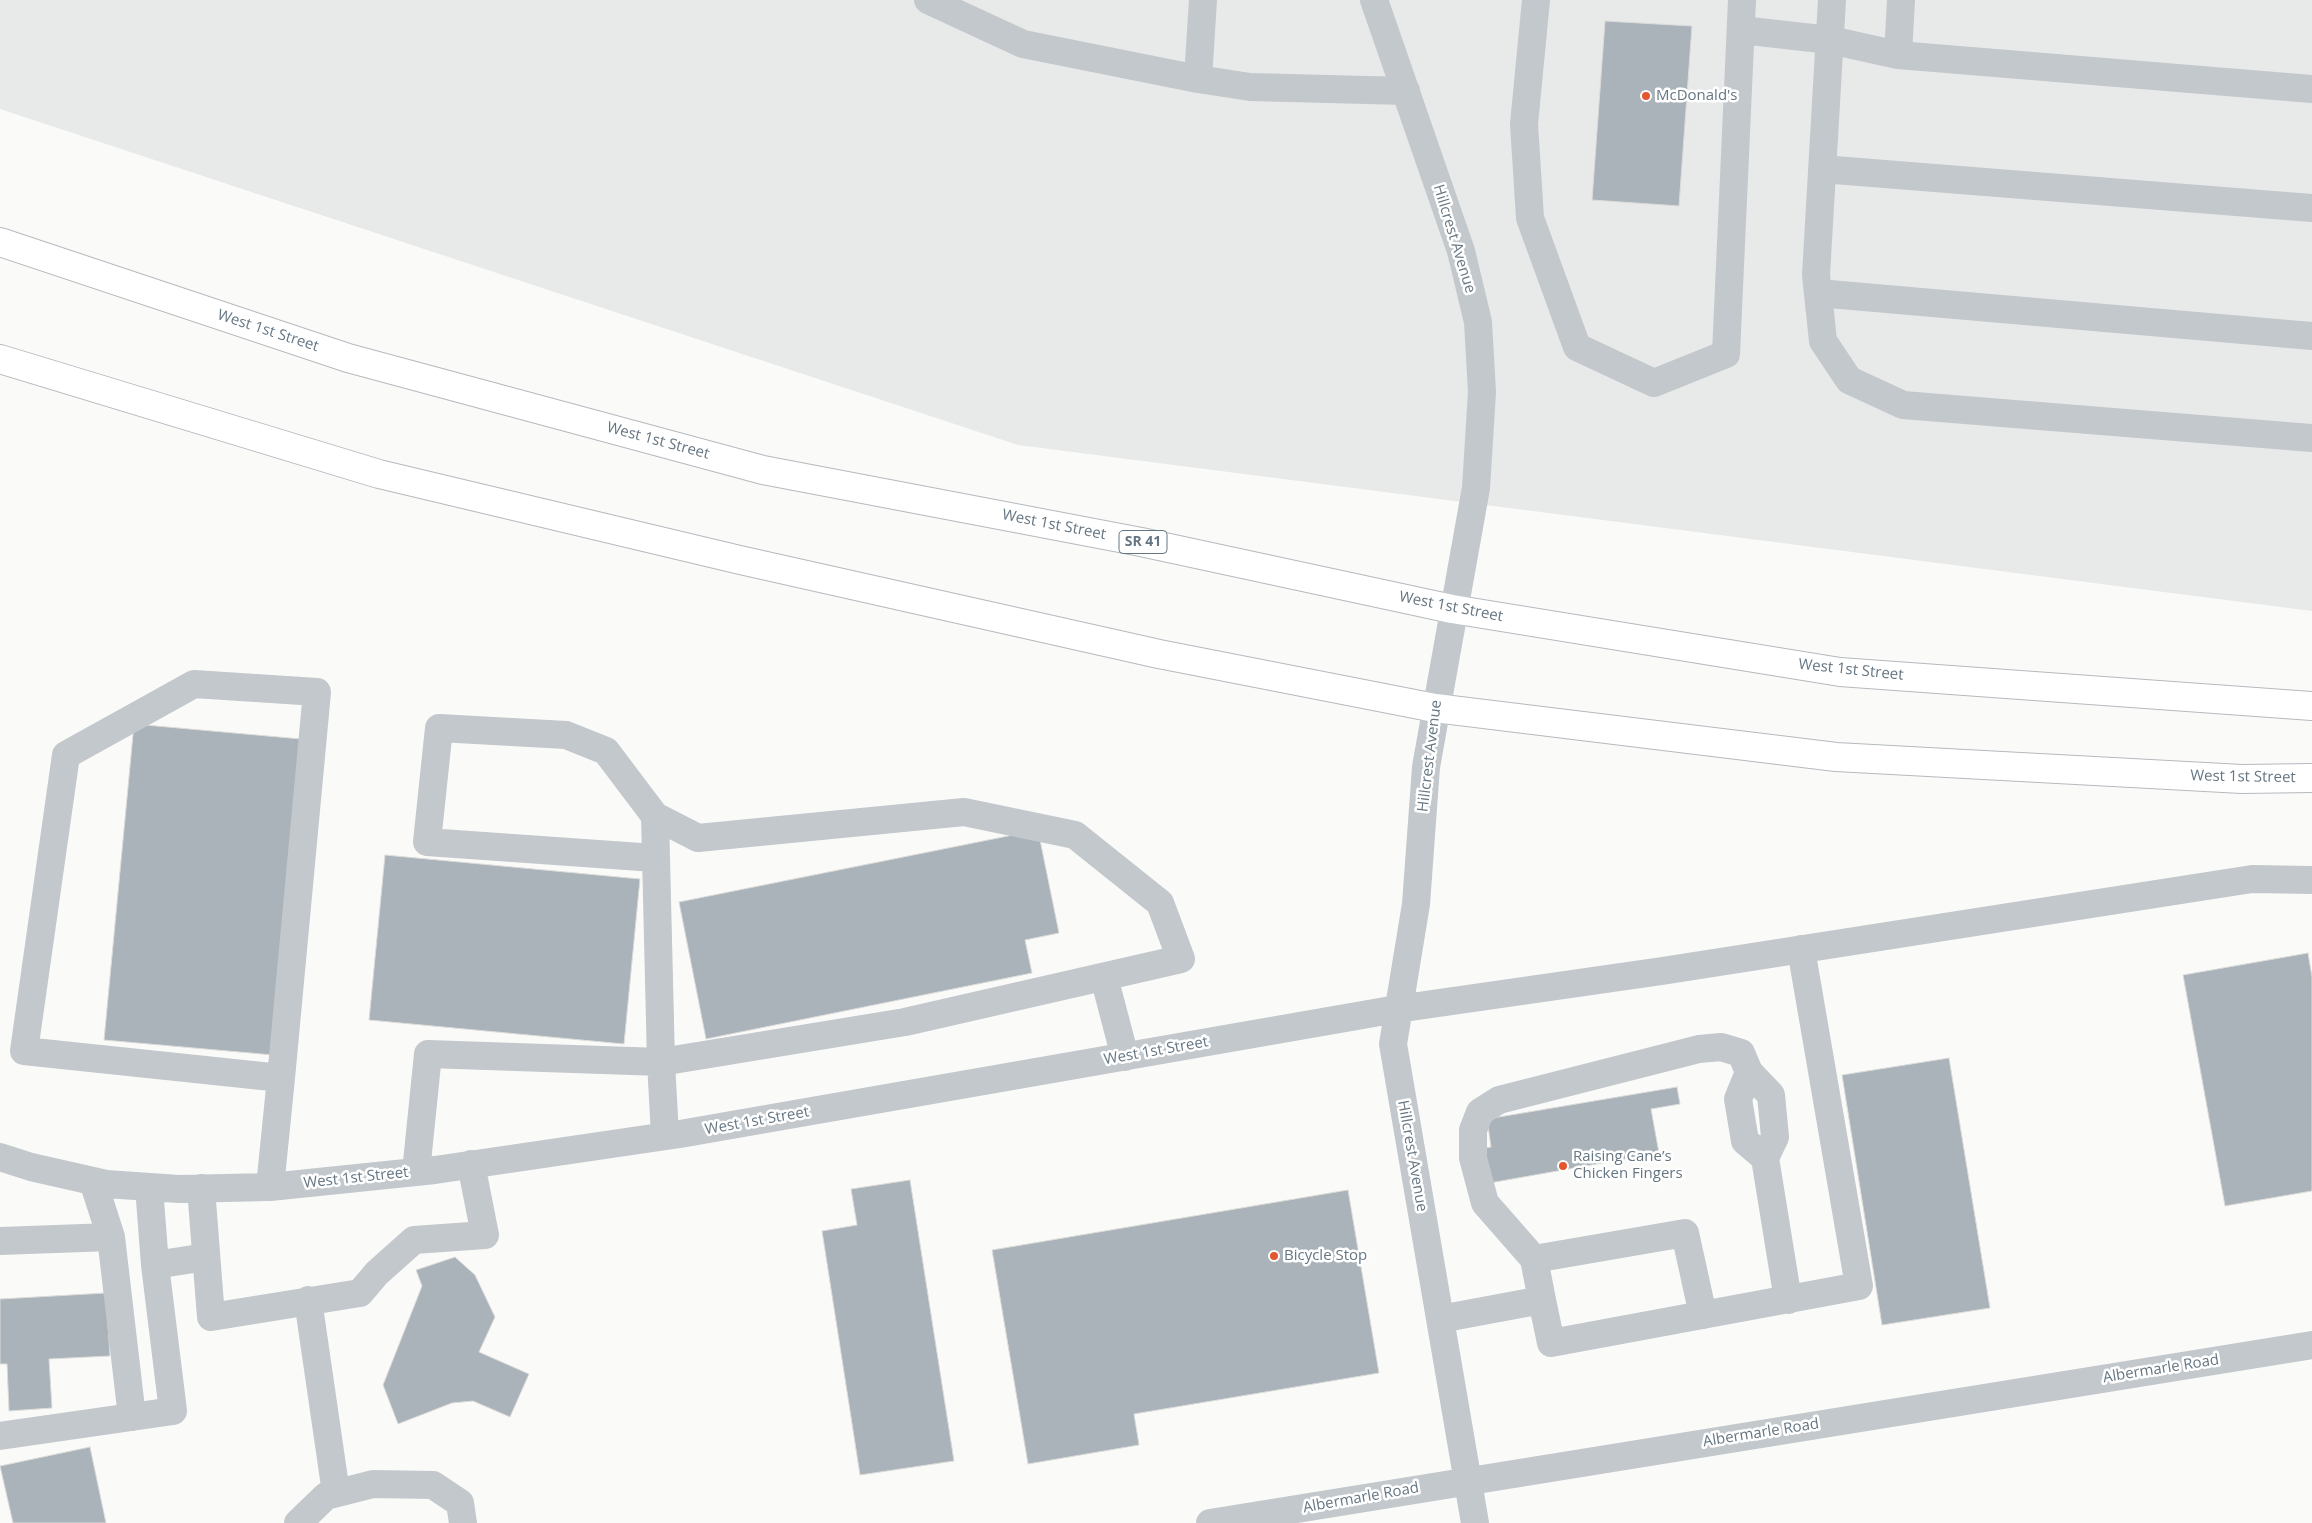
<!DOCTYPE html>
<meta charset="utf-8">
<style>
body{margin:0}
canvas{display:block;background:#fafaf8}
</style>
<canvas width="2312" height="1523"></canvas>
<script>
const c = document.querySelector('canvas').getContext('2d');
c.lineJoin = 'round';
function fill(path, color) {
  c.fillStyle = color;
  c.fill(path, 'evenodd');
}
function toPath(rows) {
  const path = new Path2D();
  for (const r of rows) {
    path.moveTo(r[0], r[1]);
    for (let i = 2; i < r.length; i += 2) path.lineTo(r[i], r[i + 1]);
  }
  return path;
}
function strokePath(path, color, width, dash) {
  c.strokeStyle = color;
  c.lineWidth = width;
  c.lineCap = dash ? 'butt' : 'round';
  c.setLineDash(dash || []);
  c.stroke(path);
}
function label(font, color, halo, rows, align = 'center') {
  c.font = font + ' "Open Sans",sans-serif';
  c.lineWidth = 5;
  c.setLineDash([]);
  c.textBaseline = 'middle';
  c.strokeStyle = halo;
  c.fillStyle = color;
  for (const [text, x, y, turn = 0] of rows) {
    c.save();
    c.translate(x, y);
    c.rotate((+turn || 0) * Math.PI / 180);
    c.textAlign = isNaN(turn) ? turn : align;
    if (halo) c.strokeText(text, 0, 0);
    c.fillText(text, 0, 0);
    c.restore();
  }
}
const built = toPath([
 [0,0,2312,0,2312,611,1018,445,0,109]
]);
const building = toPath([
 [1605,21,1692,26,1679,206,1592,200,1605,21],
 [134,724,301,739,273,1055,104,1040,134,724],
 [1038,830,1059,933,1025,940,1032,973,706,1039,679,902,1038,830],
 [385,855,640,879,624,1044,369,1020,385,855],
 [2308,953,2312,977,2312,1191,2225,1206,2183,975,2308,953],
 [1949,1058,1990,1308,1882,1325,1842,1075,1949,1058],
 [1677,1087,1680,1104,1651,1109,1659,1153,1484,1184,1478,1149,1491,1147,1487,1119,1677,1087],
 [910,1180,954,1461,860,1475,822,1231,857,1225,851,1189,910,1180],
 [1348,1190,1379,1373,1134,1414,1139,1445,1028,1464,992,1250,1348,1190],
 [455,1257,475,1275,495,1317,479,1352,529,1374,510,1417,473,1401,452,1403,398,1424,383,1385,422,1286,416,1270,455,1257],
 [106,1293,110,1356,49,1359,52,1408,9,1411,7,1364,0,1364,0,1299,106,1293],
 [90,1447,106,1523,13,1523,0,1466,90,1447]
]);
const minor = toPath([
 [928,0,1023,44,1198,79,1250,87,1406,91],
 [1374,0,1461,251,1478,322,1482,392,1476,488,1426,767,1416,904,1393,1044,1475,1523],
 [1536,0,1524,124,1530,218,1577,347,1654,383,1726,354,1742,0],
 [1832,0,1816,275,1823,341,1849,380,1903,405,2312,438],
 [1901,0,1898,55,2312,89],
 [1741,30,1830,40,1898,55],
 [1198,79,1203,0],
 [1822,169,2312,208],
 [1818,293,2312,336],
 [655,816,698,838,964,812,1075,835,1160,903,1181,959,905,1022,661,1062,665,1136],
 [1104,977,1125,1057],
 [1749,1072,1738,1099,1745,1141,1765,1158],
 [0,1157,31,1167,106,1184,179,1189,270,1187,435,1170,680,1134,1397,1009,1662,971,2252,879,2312,880],
 [416,1172,428,1054,661,1062,655,816,606,751,566,735,439,728,427,842,655,858],
 [270,1187,281,1078,317,692,194,684,66,755,24,1051,281,1078],
 [201,1188,211,1317,360,1293,377,1273,414,1240,485,1235,471,1164],
 [111,1237,132,1417],
 [0,1241,111,1237,93,1181],
 [1534,1259,1485,1203,1473,1158,1473,1130,1480,1112,1499,1100,1699,1049,1721,1047,1741,1053,1749,1072,1771,1095,1775,1137,1765,1158,1788,1300],
 [155,1265,206,1257],
 [308,1300,336,1493],
 [1542,1300,1534,1259,1685,1233,1703,1315],
 [1440,1319,1542,1300,1551,1343,1859,1286,1801,949],
 [0,1436,173,1411,155,1265,149,1187],
 [298,1523,326,1496,373,1484,433,1485,460,1503,463,1523],
 [1210,1523,2312,1345]
]);
const major = toPath([
 [0,242,348,358,763,470,1141,542,1452,609,1840,672,2312,706],
 [0,359,379,474,740,560,1159,654,1435,708,1836,757,2242,779,2312,778]
]);
const markers = [
 [1646,96,5,"#e4572e"],
 [1563,1166,5,"#e4572e"],
 [1274,1256,5,"#e4572e"]
];
const shields = [
 [1143,542,48]
];
const shieldNames = [
 ["SR 41",1143,542]
];
const poiNames = [
 ["McDonald's",1656,96],
 ["Raising Cane’s",1573,1157],
 ["Chicken Fingers",1573,1174],
 ["Bicycle Stop",1284,1256]
];
const streetNames = [
 ["Hillcrest Avenue",1454,239,73],
 ["West 1st Street",268,331,18],
 ["West 1st Street",658,441,15],
 ["West 1st Street",1054,525,11],
 ["West 1st Street",1451,607,11],
 ["West 1st Street",1851,670,6],
 ["Hillcrest Avenue",1430,756,-83],
 ["West 1st Street",2243,777,1],
 ["West 1st Street",1156,1051,-10],
 ["West 1st Street",757,1121,-10],
 ["Hillcrest Avenue",1412,1156,80],
 ["West 1st Street",356,1178,-6],
 ["Albermarle Road",2161,1369,-9],
 ["Albermarle Road",1761,1433,-9],
 ["Albermarle Road",1361,1498,-10]
];
fill(built, '#e8e9e9');
fill(building, '#aab3b9');
strokePath(building, '#dcdcda', 1);
strokePath(major, '#b5babe', 30);
strokePath(minor, '#c3c8cc', 28);
strokePath(major, '#fff', 28);
for (const [x, y, r, color] of markers) {
  const dot = new Path2D();
  dot.arc(x, y, r, 0, 2 * Math.PI);
  c.fillStyle = color;
  c.fill(dot);
  strokePath(dot, '#fff', 2);
}
for (const [x, y, w] of shields) {
  const box = new Path2D();
  box.roundRect(x - w / 2, y - 11.5, w, 23, 4);
  c.fillStyle = '#fff';
  c.fill(box);
  strokePath(box, '#657683', 1);
}
label('bold 14px', '#657683', null, shieldNames);
label('15px', '#657683', '#fff', poiNames, 'left');
label('15px', '#657683', '#fff', streetNames);
</script>
